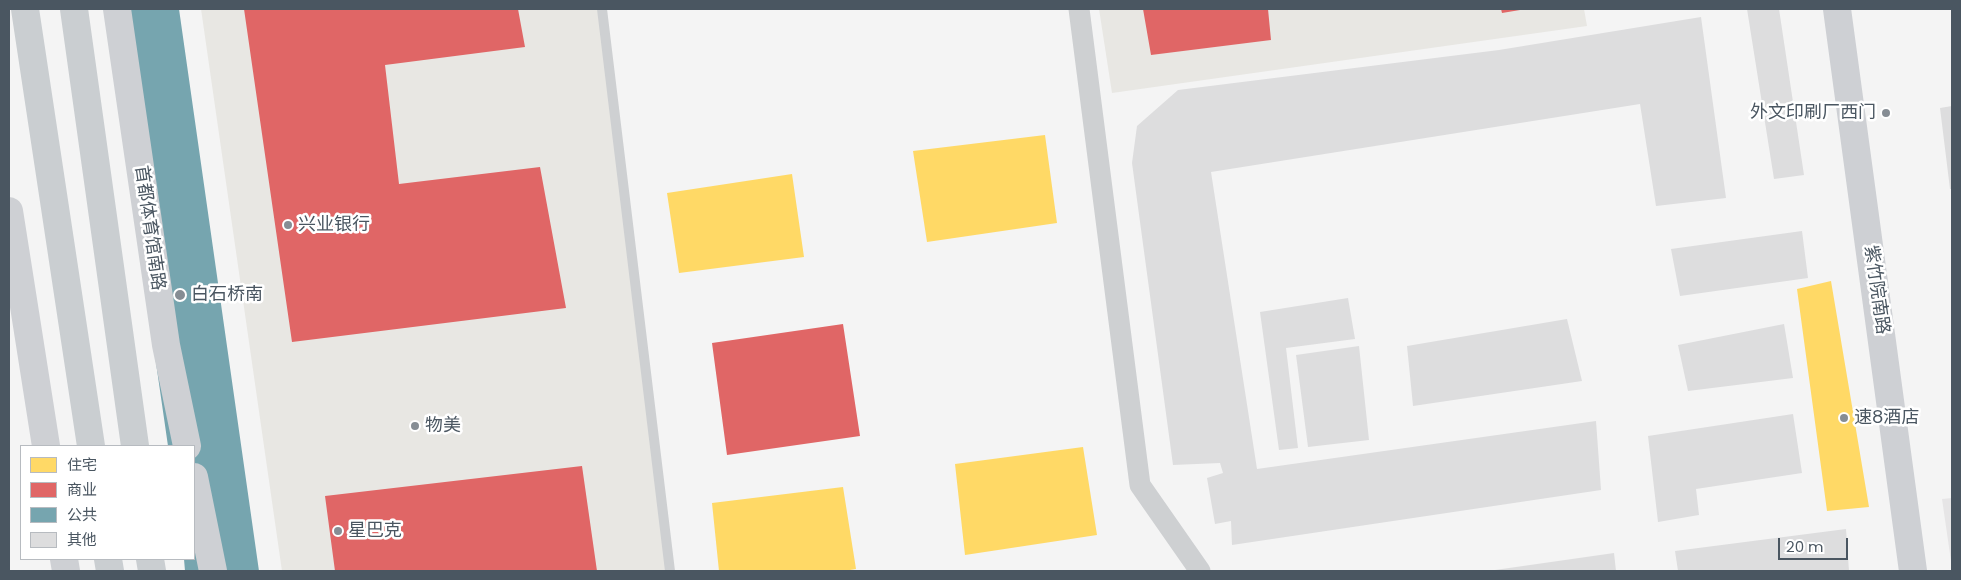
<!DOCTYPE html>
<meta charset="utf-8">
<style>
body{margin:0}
#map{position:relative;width:1961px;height:580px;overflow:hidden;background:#f4f4f4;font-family:Poppins,"Noto Sans SC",sans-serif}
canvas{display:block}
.frame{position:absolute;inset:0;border:10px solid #4a5661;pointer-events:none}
.legend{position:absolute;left:20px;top:445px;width:175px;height:115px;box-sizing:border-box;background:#fff;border:1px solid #b7bbc0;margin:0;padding:6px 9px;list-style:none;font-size:15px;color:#4a5661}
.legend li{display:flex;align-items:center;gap:10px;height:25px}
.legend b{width:25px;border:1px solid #b7bbc0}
.scale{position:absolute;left:1778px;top:538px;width:70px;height:22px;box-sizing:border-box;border:2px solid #4a5661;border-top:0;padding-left:6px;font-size:15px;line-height:18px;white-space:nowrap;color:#4a5661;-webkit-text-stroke:4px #fff;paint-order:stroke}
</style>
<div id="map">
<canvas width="1961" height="580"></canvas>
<div class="frame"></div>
<ul class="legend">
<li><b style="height:14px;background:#ffd966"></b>住宅</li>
<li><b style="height:14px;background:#e06666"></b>商业</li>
<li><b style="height:14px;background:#76a5af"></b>公共</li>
<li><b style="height:14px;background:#ddddde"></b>其他</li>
</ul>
<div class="scale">20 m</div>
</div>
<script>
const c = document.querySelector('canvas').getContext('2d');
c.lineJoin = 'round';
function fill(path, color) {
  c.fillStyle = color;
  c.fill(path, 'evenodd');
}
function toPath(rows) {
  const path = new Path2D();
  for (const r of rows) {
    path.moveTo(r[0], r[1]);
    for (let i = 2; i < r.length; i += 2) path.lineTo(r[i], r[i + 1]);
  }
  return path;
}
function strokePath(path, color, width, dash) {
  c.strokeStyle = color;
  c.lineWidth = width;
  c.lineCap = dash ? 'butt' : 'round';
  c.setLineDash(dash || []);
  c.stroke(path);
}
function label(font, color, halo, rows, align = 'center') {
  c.font = font + ' Poppins,"Noto Sans SC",sans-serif';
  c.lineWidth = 5;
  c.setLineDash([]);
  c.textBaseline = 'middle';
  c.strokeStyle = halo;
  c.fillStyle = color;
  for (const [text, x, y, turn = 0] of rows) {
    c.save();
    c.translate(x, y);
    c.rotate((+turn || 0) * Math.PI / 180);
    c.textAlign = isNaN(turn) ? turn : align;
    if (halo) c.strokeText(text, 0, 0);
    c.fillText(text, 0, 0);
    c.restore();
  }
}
const commercial = toPath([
 [201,9,602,9,670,571,282,571],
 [1099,9,1584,9,1587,26,1112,93]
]);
const education = toPath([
 [1952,498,1952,568,1942,499]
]);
const homes = toPath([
 [1045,135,1057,223,927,242,913,151],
 [792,174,804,257,679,273,667,193],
 [1831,281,1869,507,1827,511,1797,289],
 [1083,447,1097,535,965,555,955,464],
 [843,487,856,569,844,571,719,571,712,503]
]);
const shops = toPath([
 [244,9,518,9,525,47,385,65,399,184,540,167,566,308,292,342],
 [1143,9,1268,9,1271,40,1151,55],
 [1501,9,1520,9,1520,10,1502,13],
 [843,324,860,436,727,455,712,343],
 [582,466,597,571,335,571,325,496]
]);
const public = toPath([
 [105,9,179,9,259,571,185,571,184,559,194,559,194,446,168,446]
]);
const building = toPath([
 [1747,9,1779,9,1804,175,1774,179],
 [1701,17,1726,198,1656,206,1640,104,1211,172,1257,469,1596,421,1601,490,1232,545,1231,521,1215,524,1207,478,1223,473,1220,463,1173,465,1132,163,1137,126,1178,90,1499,50],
 [1952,106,1952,189,1950,189,1940,108],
 [1802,231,1808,278,1680,296,1671,249],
 [1348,298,1355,339,1286,348,1298,448,1279,450,1260,312],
 [1567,319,1582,381,1413,406,1407,346],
 [1784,324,1793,378,1688,391,1678,345],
 [1359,346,1369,440,1308,447,1296,355],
 [1793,414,1802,473,1696,489,1699,515,1658,522,1648,436],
 [1846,529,1849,571,1678,571,1675,551],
 [1614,553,1616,571,1495,571,1495,570]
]);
const lane = toPath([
 [602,9,670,571]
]);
const street = toPath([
 [1079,9,1140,485,1200,571]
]);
const secondary = toPath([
 [117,9,166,345,187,446],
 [1837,9,1913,571],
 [9,211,46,446],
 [194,477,213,571],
 [64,559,66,571]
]);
const primary = toPath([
 [25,9,91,446],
 [74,9,135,446],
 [108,559,110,571],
 [150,559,152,571]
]);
const markers = [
 [1886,113,5,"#868d94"],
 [288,225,5,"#868d94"],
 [180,295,6,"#868d94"],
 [1844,418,5,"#868d94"],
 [415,426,5,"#868d94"],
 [338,531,5,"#868d94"]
];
const poiNames = [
 ["外文印刷厂西门",1876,113,"right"],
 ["兴业银行",298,225],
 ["白石桥南",191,295],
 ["速8酒店",1854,418],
 ["物美",425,426],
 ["星巴克",348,531]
];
const streetNames = [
 ["首都体育馆南路",149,228,82],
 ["紫竹院南路",1876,290,82]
];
fill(commercial, '#e8e7e3');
fill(education, '#e6e5e6');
fill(homes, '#ffd966');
fill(shops, '#e06666');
fill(public, '#76a5af');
fill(building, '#ddddde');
strokePath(lane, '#ced0d2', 10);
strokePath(street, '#ced0d2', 21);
strokePath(secondary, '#ced0d4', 28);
strokePath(primary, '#caced1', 28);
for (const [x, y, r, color] of markers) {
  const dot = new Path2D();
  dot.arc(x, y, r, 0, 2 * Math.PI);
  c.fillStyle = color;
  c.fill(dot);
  strokePath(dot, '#fff', 2);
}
label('18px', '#4a5661', '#fff', poiNames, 'left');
label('18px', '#4a5661', '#fff', streetNames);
</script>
